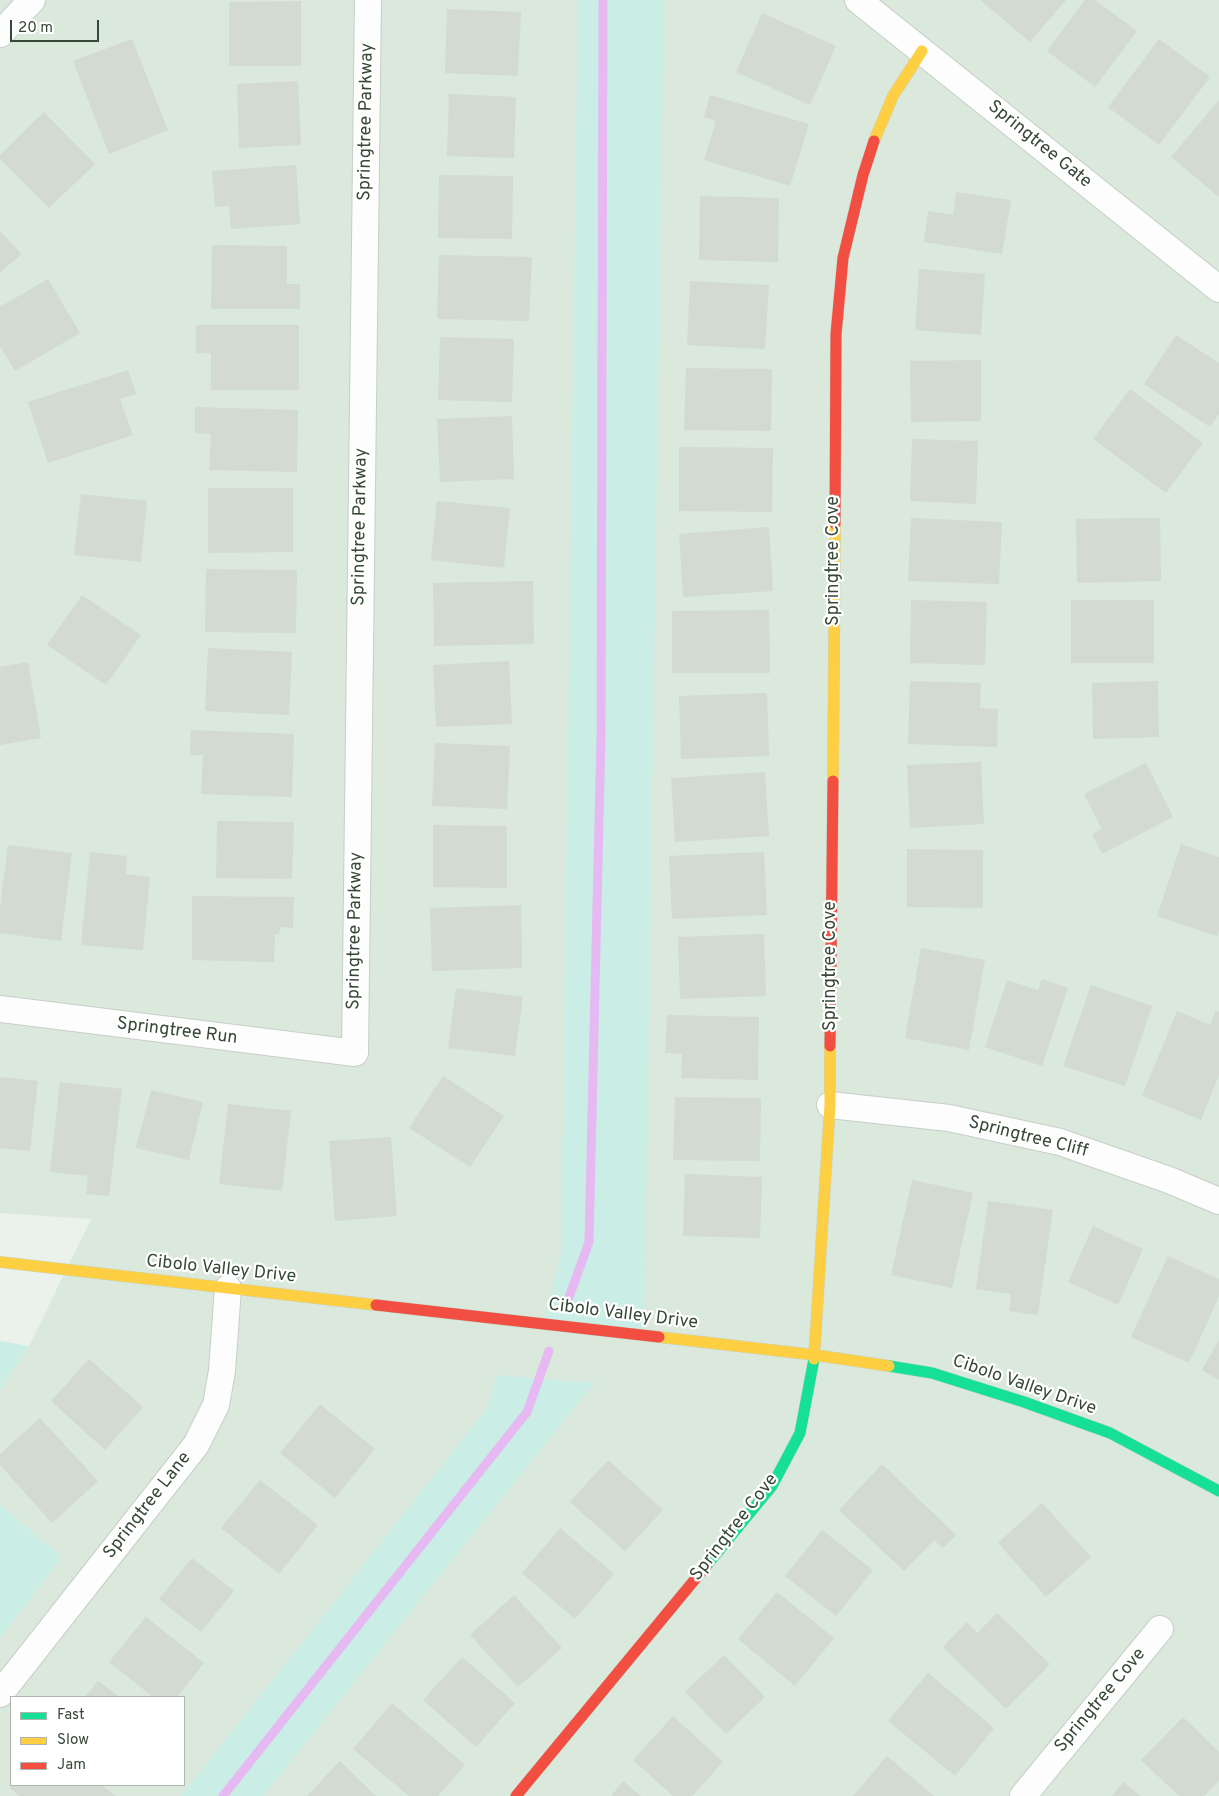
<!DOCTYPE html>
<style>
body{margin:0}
#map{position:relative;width:1219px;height:1796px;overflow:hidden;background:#ebf2ec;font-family:Overpass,sans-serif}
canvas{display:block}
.legend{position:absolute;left:10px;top:1696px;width:175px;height:90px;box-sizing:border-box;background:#fff;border:1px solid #afb6af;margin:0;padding:6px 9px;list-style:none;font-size:15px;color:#364836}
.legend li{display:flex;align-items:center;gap:10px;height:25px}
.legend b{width:25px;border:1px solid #afb6af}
.scale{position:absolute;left:10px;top:20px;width:89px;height:22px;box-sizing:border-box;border:2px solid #364836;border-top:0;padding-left:6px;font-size:15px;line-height:18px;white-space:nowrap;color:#364836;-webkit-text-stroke:4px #fff;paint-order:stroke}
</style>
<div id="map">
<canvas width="1219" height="1796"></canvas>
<ul class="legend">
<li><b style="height:6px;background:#16e098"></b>Fast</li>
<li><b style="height:6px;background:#ffcf43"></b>Slow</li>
<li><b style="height:6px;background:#f24e42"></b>Jam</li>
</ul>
<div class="scale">20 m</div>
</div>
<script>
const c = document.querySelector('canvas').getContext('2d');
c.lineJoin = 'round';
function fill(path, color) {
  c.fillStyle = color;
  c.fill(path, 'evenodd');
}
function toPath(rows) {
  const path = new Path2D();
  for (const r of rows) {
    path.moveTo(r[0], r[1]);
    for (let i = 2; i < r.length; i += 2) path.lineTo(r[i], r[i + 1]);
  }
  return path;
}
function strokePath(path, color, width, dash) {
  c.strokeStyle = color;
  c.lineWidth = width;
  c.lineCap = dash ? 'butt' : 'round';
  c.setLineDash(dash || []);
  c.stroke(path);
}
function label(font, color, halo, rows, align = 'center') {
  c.font = font + ' Overpass,sans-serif';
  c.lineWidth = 4.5;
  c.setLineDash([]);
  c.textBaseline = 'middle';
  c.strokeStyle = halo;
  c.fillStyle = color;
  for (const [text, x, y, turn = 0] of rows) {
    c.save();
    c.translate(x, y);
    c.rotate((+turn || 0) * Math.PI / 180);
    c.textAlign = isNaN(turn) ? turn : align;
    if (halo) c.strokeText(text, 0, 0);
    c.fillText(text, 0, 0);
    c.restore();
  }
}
const residential = toPath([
 [0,0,1219,0,1219,1796,0,1796,0,1638,62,1557,0,1505,0,1390,29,1346,91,1219,0,1213],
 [11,1697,184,1697,184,1785,11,1785]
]);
const green = toPath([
 [578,0,664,0,644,1335,543,1324,561,1252],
 [0,1341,29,1346,0,1390],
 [496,1375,594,1383,263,1796,181,1796,488,1407],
 [0,1505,62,1557,0,1638]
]);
const stream = toPath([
 [568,1300,589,1242,601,737,603,0],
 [223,1796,527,1412,549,1351]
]);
const building = toPath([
 [980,0,1066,0,1030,42],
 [1085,0,1095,0,1137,31,1095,87,1047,51],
 [301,1,301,66,229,66,229,2],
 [447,9,521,12,518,76,445,73],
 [762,13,836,46,810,105,736,72],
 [132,39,168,130,109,154,73,61],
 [1159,39,1210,77,1159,145,1108,107],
 [298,81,301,145,239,148,237,84],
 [449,94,516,97,514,158,447,156],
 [710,95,809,124,790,186,704,160,716,121,704,117],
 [1219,100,1219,197,1171,157],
 [44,112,95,164,49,208,0,159,0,155],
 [296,165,300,224,231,229,229,206,215,207,212,171],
 [439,175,513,176,512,239,438,238],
 [956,192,1011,200,1002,254,924,242,928,211,953,215],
 [700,196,779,198,778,262,699,260],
 [0,231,21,254,0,273],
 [212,245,287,246,287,284,300,284,300,309,211,309],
 [439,255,532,257,529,321,437,319],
 [919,269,985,274,981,335,915,330],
 [48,279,80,333,15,371,0,346,0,307],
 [690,281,769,285,765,349,687,345],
 [196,325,299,325,299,390,211,390,211,353,196,353],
 [1176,335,1219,363,1219,414,1210,427,1144,384],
 [440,337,514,339,512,402,438,400],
 [981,360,981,421,911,422,910,361],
 [686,368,772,369,771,431,684,430],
 [128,370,136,394,120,399,133,435,48,463,28,402],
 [1130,389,1203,443,1166,493,1093,439],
 [195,407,298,410,297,472,209,470,211,434,195,433],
 [512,416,514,479,440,482,437,419],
 [912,439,978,441,976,504,910,501],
 [679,447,773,448,772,512,679,511],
 [208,488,293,488,293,552,208,553],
 [81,494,147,501,141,562,74,555],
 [437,501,510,508,504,568,431,560],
 [911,518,1002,522,999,584,908,581],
 [1160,518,1161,581,1077,583,1076,519],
 [769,527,773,591,683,597,679,534],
 [206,569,297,570,296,633,205,632],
 [533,581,534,644,434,646,433,583],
 [82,595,141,635,106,685,47,645],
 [911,600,987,602,985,665,910,663],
 [1071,600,1154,600,1154,663,1071,663],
 [769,610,770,673,672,673,672,611],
 [208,648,292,652,289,715,205,711],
 [509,661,512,724,436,727,433,665],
 [28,662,41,738,0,745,0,667],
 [910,681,981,683,980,708,998,709,997,747,908,744],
 [1158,681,1159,737,1093,739,1092,683],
 [767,693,769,756,681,759,679,696],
 [191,730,294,734,292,797,201,794,203,755,190,755],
 [435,743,510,746,507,809,432,806],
 [981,762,984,824,910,828,907,765],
 [1146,763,1173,817,1102,854,1092,834,1102,829,1084,794],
 [765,772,769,836,675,842,671,778],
 [217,821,294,822,292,879,216,878],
 [433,825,507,826,507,888,433,887],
 [1181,844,1219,857,1219,931,1217,936,1157,916],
 [8,845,72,853,61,941,0,933,0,909],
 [907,849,983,850,983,908,907,907],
 [90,852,127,856,126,874,150,877,143,950,81,945],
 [764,852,767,915,672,919,669,856],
 [192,896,294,897,293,928,280,927,279,935,275,934,274,962,192,960],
 [521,905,522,968,432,971,430,908],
 [764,934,766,996,680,999,678,937],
 [921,948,985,960,969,1050,905,1038],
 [1042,979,1068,988,1042,1066,985,1047,1007,980,1038,990],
 [1091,985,1152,1006,1125,1086,1063,1066],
 [456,988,523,997,515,1056,448,1048],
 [1216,1010,1219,1012,1219,1075,1201,1120,1142,1096,1177,1011,1210,1025],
 [667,1015,759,1017,758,1080,681,1078,682,1054,665,1053],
 [443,1076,504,1116,470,1167,409,1128],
 [0,1077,38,1081,30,1151,0,1148],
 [60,1082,122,1089,109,1196,86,1194,88,1176,50,1172],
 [151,1090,203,1102,189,1160,136,1148],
 [675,1097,761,1098,760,1161,673,1160],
 [228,1104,291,1111,282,1191,219,1184],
 [391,1137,397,1216,335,1221,329,1141],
 [685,1174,762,1177,760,1238,683,1236],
 [912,1180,973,1193,952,1288,891,1275],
 [988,1201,1053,1210,1038,1315,1009,1311,1011,1294,976,1289],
 [1093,1226,1143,1249,1118,1305,1068,1282],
 [1168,1256,1219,1279,1219,1296,1189,1363,1131,1337],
 [1219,1340,1219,1380,1202,1370],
 [89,1359,143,1407,105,1450,51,1401],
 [320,1404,375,1449,335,1498,280,1453],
 [40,1418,98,1481,52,1523,0,1465,0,1454],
 [608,1460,663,1510,625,1551,570,1502],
 [882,1464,956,1535,943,1548,934,1540,904,1571,839,1510],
 [260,1480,318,1525,279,1574,221,1528],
 [1042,1503,1091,1557,1046,1597,998,1543],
 [560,1528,614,1574,575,1619,522,1573],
 [822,1530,873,1570,836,1616,785,1576],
 [192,1558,234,1591,201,1632,159,1599],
 [777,1592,834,1638,795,1686,738,1639],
 [514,1595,562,1648,518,1687,470,1635],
 [997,1613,1050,1664,1006,1709,943,1647,967,1622,977,1633],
 [146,1617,204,1663,177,1697,153,1697,109,1662],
 [724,1655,765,1697,726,1734,685,1692],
 [462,1657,515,1703,476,1747,423,1700],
 [928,1673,994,1728,955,1776,888,1721],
 [98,1681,119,1697,85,1697],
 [392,1703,465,1765,438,1796,409,1796,353,1749],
 [673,1716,723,1762,692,1796,673,1796,633,1760],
 [1183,1717,1219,1752,1219,1780,1204,1796,1179,1796,1141,1760],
 [887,1756,934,1796,853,1796],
 [340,1761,376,1796,307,1796],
 [623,1781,641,1796,611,1796],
 [1123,1782,1141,1796,1112,1796],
 [13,1785,102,1785,115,1796,19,1796,10,1788]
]);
const street = toPath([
 [858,0,1219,289],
 [0,34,32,0],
 [0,1009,355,1053,368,0],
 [830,1105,949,1118,1060,1142,1169,1180,1219,1201],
 [0,1694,196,1445,216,1405,222,1371,228,1288],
 [1023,1796,1160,1629]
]);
const fast = toPath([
 [889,1366,932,1373,1024,1402,1110,1433,1219,1491],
 [706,1566,772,1486,800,1433,814,1359]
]);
const slow = toPath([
 [874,141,893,96,922,51],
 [833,781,835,524],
 [0,1262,376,1305],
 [659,1337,815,1355,889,1366],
 [814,1359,830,1105,830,1046]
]);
const jam = toPath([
 [835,524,836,334,843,258,863,175,874,141],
 [830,1046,833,781],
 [376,1305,659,1337],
 [516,1796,706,1566]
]);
const streetNames = [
 ["Springtree Parkway",367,122,-89],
 ["Springtree Gate",1039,145,39],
 ["Springtree Parkway",361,527,-89],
 ["Springtree Cove",834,561,-90],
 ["Springtree Parkway",356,931,-89],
 ["Springtree Cove",831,966,-90],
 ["Springtree Run",177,1032,7],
 ["Springtree Cliff",1028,1138,14],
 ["Cibolo Valley Drive",221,1270,6],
 ["Cibolo Valley Drive",623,1315,7],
 ["Cibolo Valley Drive",1024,1386,19],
 ["Springtree Lane",148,1506,-52],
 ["Springtree Cove",735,1528,-52],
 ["Springtree Cove",1101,1701,-50]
];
fill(residential, '#dbe8dc');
fill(green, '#caeee6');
strokePath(stream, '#e7b9f2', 9);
fill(building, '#d2dad2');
strokePath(street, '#c7cfc8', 28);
strokePath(fast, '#c4d4c7', 12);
strokePath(slow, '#c4d4c7', 12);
strokePath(jam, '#c4d4c7', 12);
strokePath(street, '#fcfdfc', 26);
strokePath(fast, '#16e098', 11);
strokePath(slow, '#ffcf43', 11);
strokePath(jam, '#f24e42', 11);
label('18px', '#364836', '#fff', streetNames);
</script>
